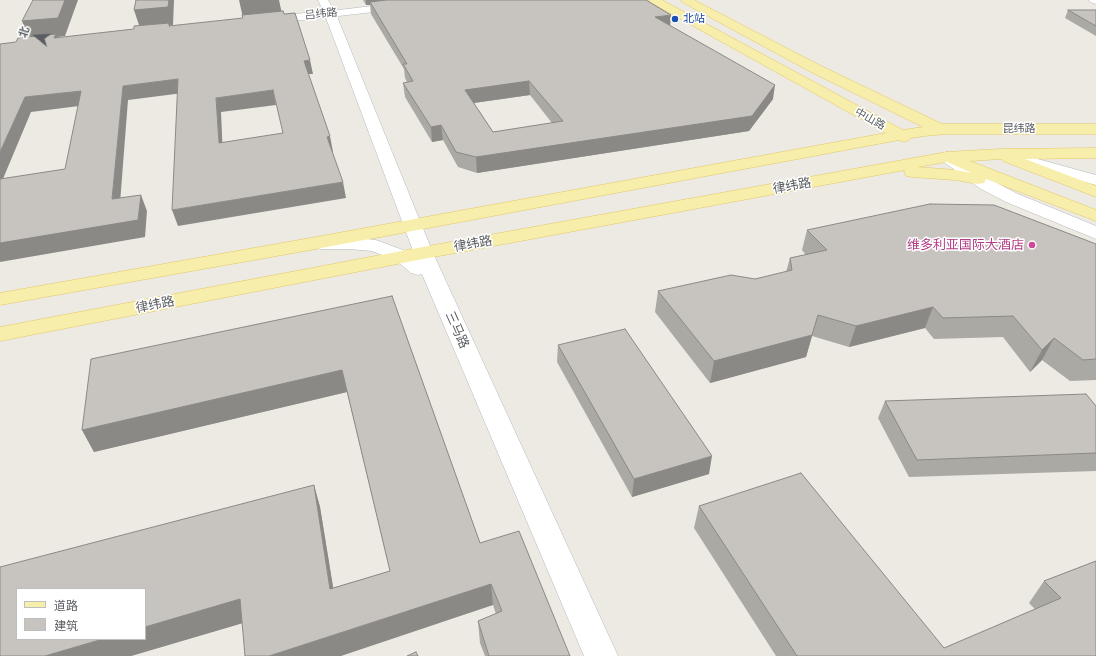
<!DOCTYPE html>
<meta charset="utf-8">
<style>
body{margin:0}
#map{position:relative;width:1096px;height:656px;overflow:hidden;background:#eceae2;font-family:Raleway,"Noto Sans SC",sans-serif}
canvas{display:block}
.legend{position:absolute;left:16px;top:588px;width:130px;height:52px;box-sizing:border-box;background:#fff;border:1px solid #bdbec0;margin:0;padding:5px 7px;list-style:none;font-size:12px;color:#5a5d61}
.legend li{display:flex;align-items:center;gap:8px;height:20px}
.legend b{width:20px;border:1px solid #bdbec0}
.north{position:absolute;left:16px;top:16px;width:40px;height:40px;-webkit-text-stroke:3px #fff;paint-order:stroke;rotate:288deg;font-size:11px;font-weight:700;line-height:16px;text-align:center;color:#5a5d61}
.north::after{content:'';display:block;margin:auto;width:14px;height:18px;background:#5a5d61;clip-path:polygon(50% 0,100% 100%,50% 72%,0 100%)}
</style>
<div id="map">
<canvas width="1096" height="656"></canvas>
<ul class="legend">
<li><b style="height:5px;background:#f7eeac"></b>道路</li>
<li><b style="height:11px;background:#c7c4bf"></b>建筑</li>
</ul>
<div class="north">北</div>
</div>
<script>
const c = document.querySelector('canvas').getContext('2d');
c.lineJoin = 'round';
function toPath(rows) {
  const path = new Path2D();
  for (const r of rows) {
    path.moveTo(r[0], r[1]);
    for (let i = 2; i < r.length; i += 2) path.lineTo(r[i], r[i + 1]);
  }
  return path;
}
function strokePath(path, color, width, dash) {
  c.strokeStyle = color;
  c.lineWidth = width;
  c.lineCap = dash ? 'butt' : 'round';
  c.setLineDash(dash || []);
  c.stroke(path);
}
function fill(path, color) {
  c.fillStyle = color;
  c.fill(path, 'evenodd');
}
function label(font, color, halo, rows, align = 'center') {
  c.font = font + ' Raleway,"Noto Sans SC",sans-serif';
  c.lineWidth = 3;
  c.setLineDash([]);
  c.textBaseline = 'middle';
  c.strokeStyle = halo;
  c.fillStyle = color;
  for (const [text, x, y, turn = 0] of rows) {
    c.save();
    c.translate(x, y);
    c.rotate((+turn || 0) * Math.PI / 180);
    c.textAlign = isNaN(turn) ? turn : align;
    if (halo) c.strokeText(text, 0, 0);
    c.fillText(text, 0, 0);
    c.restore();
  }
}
const street = toPath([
 [423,0,456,0,451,3,330,17,324,14,330,11,423,0]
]);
const secondary = toPath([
 [318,0,328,0,336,14,433,253,618,656,584,656,422,274,418,275,411,273,397,261,372,251,349,249,321,249,314,247,311,243,314,239,321,237,349,237,376,240,411,253,415,256,326,18,267,23,263,22,261,20,263,18,267,17,323,11,318,0],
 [1089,0,1096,0,1096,4,1090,2,1089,0],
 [947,152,953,154,993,181,1018,194,1096,226,1096,239,1006,202,981,189,941,160,939,157,941,154,947,152],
 [1012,152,1096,175,1096,185,1006,160,1004,157,1006,154,1012,152]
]);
const primary = toPath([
 [649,0,662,0,903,130,923,127,809,71,682,2,681,0,694,0,819,65,942,124,1096,124,1096,134,946,134,924,136,911,138,909,140,904,142,899,140,316,249,0,305,0,293,316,237,886,133,650,2,649,0],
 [1096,148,1096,158,1025,159,1096,186,1096,197,1003,161,1001,159,970,161,1096,210,1096,221,986,179,984,183,978,184,955,180,912,177,906,176,904,172,905,170,423,259,0,341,0,327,423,247,947,152,1000,149,1096,148],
 [947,162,972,173,955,170,917,167,947,162]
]);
const wall = toPath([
 [363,0,646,0,670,26,773,99,749,131,477,173,458,167,443,140,432,142,405,97,403,83,407,82,405,78,404,69,371,14,370,5,366,5],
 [530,95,552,123,493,132,474,103],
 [1068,10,1096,10,1096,36,1065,18],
 [807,230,1096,244,1096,380,1070,381,1042,360,1030,372,1003,337,934,339,925,328,849,347,812,336,806,357,710,383,655,312,658,291,755,279,786,272,790,258,806,255,802,250],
 [392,296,480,543,570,656,485,656,480,643,478,621,496,614,493,605,242,623,131,656,0,656,314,485,320,507,333,588,390,571,347,392,94,452,82,430],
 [558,345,709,474,632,497,557,362],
 [885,401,1096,406,1096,471,909,477,878,418],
 [699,506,944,648,1035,609,1029,603,1044,581,1096,561,1096,656,776,656,694,528]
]);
const shadedWall = toPath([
 [65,0,78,0,65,36,57,37,61,47,29,40,22,21],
 [169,0,174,0,173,25,170,25,173,35,140,28,134,10],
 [239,0,279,0,282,14,243,18],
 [366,0,410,0,370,2,370,5,366,5],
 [671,15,670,27,655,17],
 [310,60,313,74,306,74,304,61],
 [178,79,183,93,128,100,119,216,112,199,123,86],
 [529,81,530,95,466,104,465,90],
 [775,85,773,99,749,131,477,173,476,157],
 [273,90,276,105,221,112,223,158,219,143,216,98],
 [81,91,87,105,31,112,0,186,0,152,25,97],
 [441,125,443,140,432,142,431,127],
 [330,136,333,152,330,152,327,137],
 [343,182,346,198,178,226,172,210],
 [141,195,147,211,145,237,0,262,0,243],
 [933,307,925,328,849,347,856,326],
 [818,315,806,357,710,383,714,361],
 [1054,338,1042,360,1030,372,1042,350],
 [342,370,347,392,94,452,82,430],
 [712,456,709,474,632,497,634,479],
 [314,485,320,507,337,611,330,589],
 [491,584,493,605,341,656,269,656],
 [240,599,250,621,131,656,45,656,103,639,145,639,145,627]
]);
const building = toPath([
 [33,0,65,0,58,18,22,21,33,0],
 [136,0,169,0,168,7,134,10,136,0],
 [386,0,646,0,671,15,655,17,775,85,752,116,476,157,456,152,441,125,431,127,403,83,413,81,403,64,407,64,370,2,386,0],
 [529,81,563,121,493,132,465,90,529,81],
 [1068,10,1096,10,1096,26,1068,10],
 [283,11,284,14,295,13,310,60,304,61,330,136,327,137,343,182,172,210,178,79,123,86,112,199,141,195,138,220,0,243,0,179,65,169,81,91,25,97,0,152,0,44,16,42,18,38,56,34,54,38,134,29,134,26,169,23,169,26,243,18,242,15,283,11],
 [273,90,283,133,219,143,216,98,273,90],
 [930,204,994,205,1096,244,1096,359,1083,360,1054,338,1042,350,1013,316,943,318,933,307,856,326,818,315,812,335,714,361,658,291,731,275,755,279,792,270,790,258,827,250,807,230,930,204],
 [392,296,480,543,519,531,570,656,489,656,478,621,502,611,491,584,269,656,245,656,240,599,145,627,145,589,17,589,17,639,103,639,45,656,0,656,0,567,314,485,330,589,390,571,342,370,82,430,91,359,392,296],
 [625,329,712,456,634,479,558,345,625,329],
 [1086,394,1096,406,1096,453,917,460,885,401,1086,394],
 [801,473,944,648,1061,598,1044,581,1096,561,1096,656,797,656,699,506,801,473],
 [416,652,418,656,407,656,416,652]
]);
const markers = [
 [675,19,4,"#1a4fb4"],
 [1032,245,4,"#d1479c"]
];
const farStreetnames = [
 ["吕纬路",321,14,-6],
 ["中山路",870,119,29],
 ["昆纬路",1019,129]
];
const farTransitnames = [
 ["北站",683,19]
];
const streetNames = [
 ["律纬路",792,186,-10],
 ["律纬路",473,244,-10],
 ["律纬路",155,305,-11],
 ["三马路",457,330,66]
];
const hotelNames = [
 ["维多利亚国际大酒店",1024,245]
];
strokePath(street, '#b5b7bb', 1);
strokePath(secondary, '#b6b8bd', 1);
strokePath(primary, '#e3c663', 1);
fill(street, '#fff');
fill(secondary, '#fff');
fill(primary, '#f7eeac');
fill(wall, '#aba9a4');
fill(shadedWall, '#8b8986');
fill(building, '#c7c4bf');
strokePath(building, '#8b8986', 1);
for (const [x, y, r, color] of markers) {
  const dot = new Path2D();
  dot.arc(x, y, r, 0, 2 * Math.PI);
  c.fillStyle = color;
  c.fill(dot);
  strokePath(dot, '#fff', 1.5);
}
label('11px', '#5a5d61', '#fff', farStreetnames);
label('11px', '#164399', '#fff', farTransitnames, 'left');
label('13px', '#5a5d61', '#fff', streetNames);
label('13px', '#b23c85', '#fff', hotelNames, 'right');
</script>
